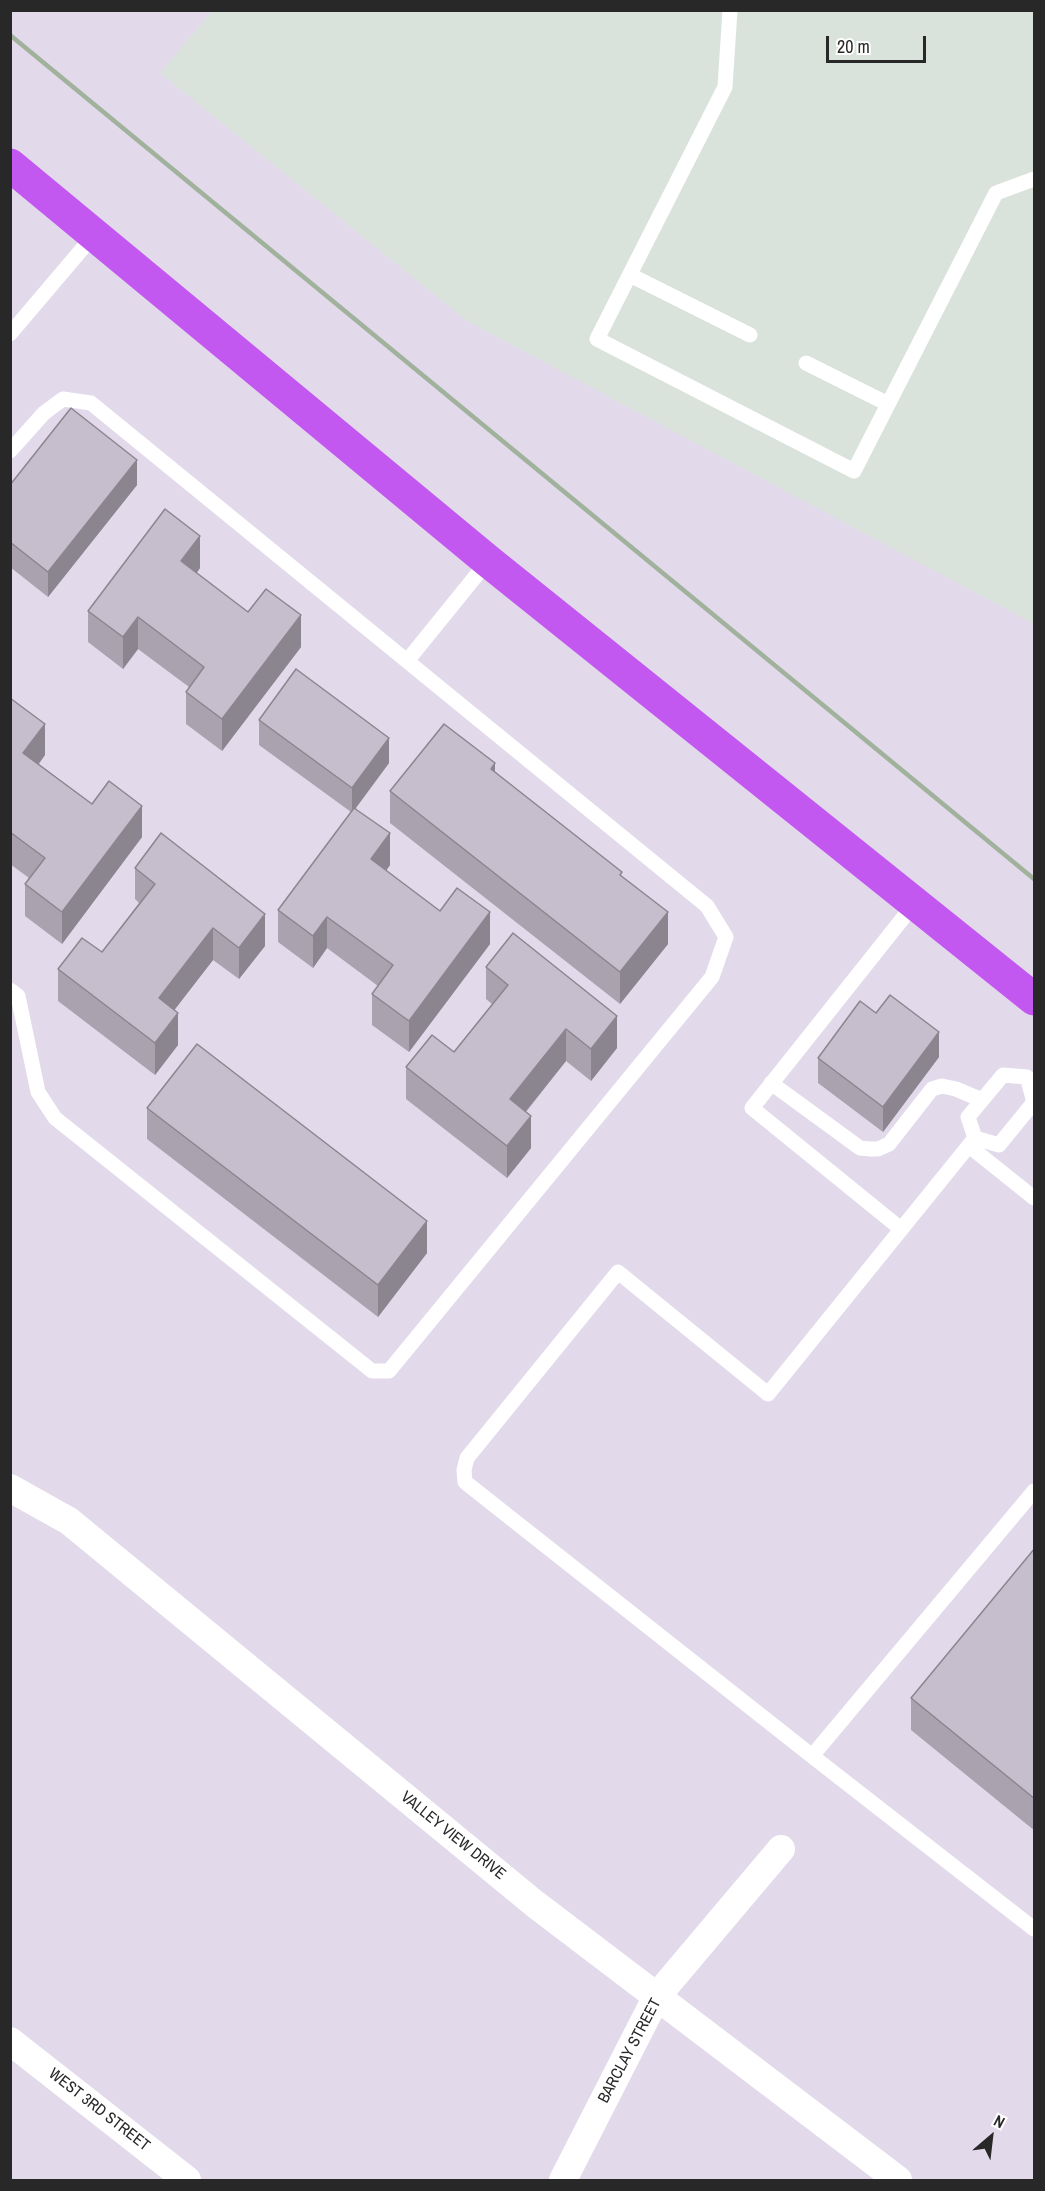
<!DOCTYPE html>
<style>
body{margin:0}
#map{position:relative;width:1045px;height:2191px;overflow:hidden;background:#e2d9eb;font-family:"Archivo Narrow",sans-serif}
canvas{display:block}
.frame{position:absolute;inset:0;border:12px solid #282828;pointer-events:none}
.north{position:absolute;left:961px;top:2107px;width:60px;height:60px;-webkit-text-stroke:4px #fff;paint-order:stroke;rotate:28deg;font-size:16px;font-weight:700;line-height:24px;text-align:center;color:#282828}
.north::after{content:'';display:block;margin:auto;width:21px;height:27px;background:#282828;clip-path:polygon(50% 0,100% 100%,50% 72%,0 100%)}
.scale{position:absolute;left:826px;top:36px;width:100px;height:27px;box-sizing:border-box;border:3px solid #282828;border-top:0;padding-left:8px;font-size:18px;line-height:21px;white-space:nowrap;color:#282828;-webkit-text-stroke:4px #fff;paint-order:stroke}
</style>
<div id="map">
<canvas width="1045" height="2191"></canvas>
<div class="frame"></div>
<div class="north">N</div>
<div class="scale">20 m</div>
</div>
<script>
const c = document.querySelector('canvas').getContext('2d');
c.lineJoin = 'round';
function fill(path, color) {
  c.fillStyle = color;
  c.fill(path, 'evenodd');
}
function toPath(rows) {
  const path = new Path2D();
  for (const r of rows) {
    path.moveTo(r[0], r[1]);
    for (let i = 2; i < r.length; i += 2) path.lineTo(r[i], r[i + 1]);
  }
  return path;
}
function strokePath(path, color, width, dash) {
  c.strokeStyle = color;
  c.lineWidth = width;
  c.lineCap = dash ? 'butt' : 'round';
  c.setLineDash(dash || []);
  c.stroke(path);
}
function label(font, color, halo, rows, align = 'center') {
  c.font = font + ' "Archivo Narrow",sans-serif';
  c.lineWidth = 4.5;
  c.setLineDash([]);
  c.textBaseline = 'middle';
  c.strokeStyle = halo;
  c.fillStyle = color;
  for (const [text, x, y, turn = 0] of rows) {
    c.save();
    c.translate(x, y);
    c.rotate((+turn || 0) * Math.PI / 180);
    c.textAlign = isNaN(turn) ? turn : align;
    if (halo) c.strokeText(text, 0, 0);
    c.fillText(text, 0, 0);
    c.restore();
  }
}
const industrial = toPath([
 [212,11,1034,11,1034,624,467,321,160,73]
]);
const service = toPath([
 [730,10,725,87,597,339,854,471,996,193,1034,179],
 [630,275,750,335],
 [10,334,94,235],
 [806,363,888,404],
 [10,451,44,413,63,399,91,403,707,906,726,937,712,977,389,1371,372,1371,55,1118,38,1092,18,996,10,990],
 [407,661,488,561],
 [771,1083,860,1148,870,1149,878,1149,889,1144,932,1089,942,1086,956,1089,982,1100],
 [975,1138,999,1145,1034,1102,1027,1077],
 [975,1138,968,1117,1003,1075,1027,1077],
 [969,1146,1034,1198],
 [901,1229,752,1108,915,903],
 [1034,1491,812,1756,1034,1929],
 [812,1756,465,1482,464,1470,467,1458,618,1272,768,1394,975,1138]
]);
const minor = toPath([
 [10,1488,69,1521,535,1904,898,2180],
 [10,2041,187,2180],
 [563,2180,657,1996,781,1849]
]);
const primary = toPath([
 [10,165,488,561,1034,999]
]);
const rail = toPath([
 [10,35,1034,879]
]);
const wall = toPath([
 [10,485,137,485,48,597,10,567],
 [200,568,197,573,248,612,301,647,222,751,186,724,186,692,189,687,138,649,123,669,88,642,88,611],
 [10,698,45,755,39,764,92,804,142,837,62,944,25,916,25,884,29,878,10,864],
 [259,720,389,763,356,808,390,865,386,871,440,911,490,944,409,1052,372,1025,372,994,378,986,327,948,313,968,278,942,278,910,351,812,259,745],
 [495,772,622,876,668,944,620,1004,390,823,390,791],
 [135,868,265,946,239,979,213,960,174,1010,178,1045,155,1075,58,1001,58,969,102,952,139,903,135,899],
 [486,967,617,1048,591,1081,566,1061,526,1112,531,1148,507,1178,406,1099,406,1067,454,1052,492,1004,486,999],
 [876,1013,939,1057,883,1132,818,1083,818,1058],
 [147,1108,427,1253,378,1317,147,1139],
 [1035,1548,1035,1831,911,1730,911,1698]
]);
const shadedWall = toPath([
 [137,460,137,485,48,597,48,572],
 [200,536,200,568,181,593,181,561],
 [301,615,301,647,222,751,222,719],
 [138,617,138,649,123,669,123,637],
 [45,724,45,755,23,784,23,753],
 [389,738,389,763,352,813,352,788],
 [495,763,495,795,491,769],
 [142,806,142,837,62,944,62,912],
 [390,833,390,865,371,891,371,859],
 [490,912,490,944,409,1052,409,1021],
 [668,912,668,944,620,1004,620,972],
 [265,914,265,946,239,979,239,948],
 [327,917,327,948,313,968,313,936],
 [213,928,213,960,159,1030,159,998],
 [178,1013,178,1045,155,1075,155,1043],
 [617,1016,617,1048,591,1081,591,1049],
 [566,1029,566,1061,510,1131,510,1099],
 [939,1032,939,1057,883,1132,883,1107],
 [531,1116,531,1148,507,1178,507,1146],
 [427,1221,427,1253,378,1317,378,1285]
]);
const building = toPath([
 [71,408,137,460,48,572,10,542,10,485,71,408],
 [165,509,200,536,181,561,248,612,266,589,301,615,222,719,186,692,204,667,138,617,123,637,88,611,165,509],
 [296,669,389,738,352,788,259,720,296,669],
 [10,698,45,724,23,753,92,804,109,781,142,806,62,912,25,884,45,858,10,832,10,698],
 [444,724,495,763,491,769,622,872,620,875,668,912,620,972,390,791,444,724],
 [354,808,390,833,371,859,440,911,457,888,490,912,409,1021,372,994,393,965,327,917,313,936,278,910,354,808],
 [161,833,265,914,239,948,213,928,159,998,178,1013,155,1043,58,969,82,938,102,952,155,884,135,868,161,833],
 [513,933,617,1016,591,1049,566,1029,510,1099,531,1116,507,1146,406,1067,432,1035,454,1052,508,985,486,967,513,933],
 [890,995,939,1032,883,1107,818,1058,860,1001,876,1013,890,995],
 [197,1044,427,1221,378,1285,147,1108,197,1044],
 [1035,1548,1035,1799,911,1698,1035,1548]
]);
const streetNames = [
 ["VALLEY VIEW DRIVE",453,1836,39],
 ["BARCLAY STREET",630,2051,-62],
 ["WEST 3RD STREET",99,2110,38]
];
fill(industrial, '#dae2dc');
strokePath(service, '#fff', 15);
strokePath(minor, '#fff', 28);
strokePath(primary, '#c258f0', 33);
strokePath(rail, '#a1b29c', 4.5);
fill(wall, '#aaa3af');
fill(shadedWall, '#8b858f');
fill(building, '#c6becc');
strokePath(building, '#8b858f', 1.5);
label('16px', '#282828', '#fff', streetNames);
</script>
